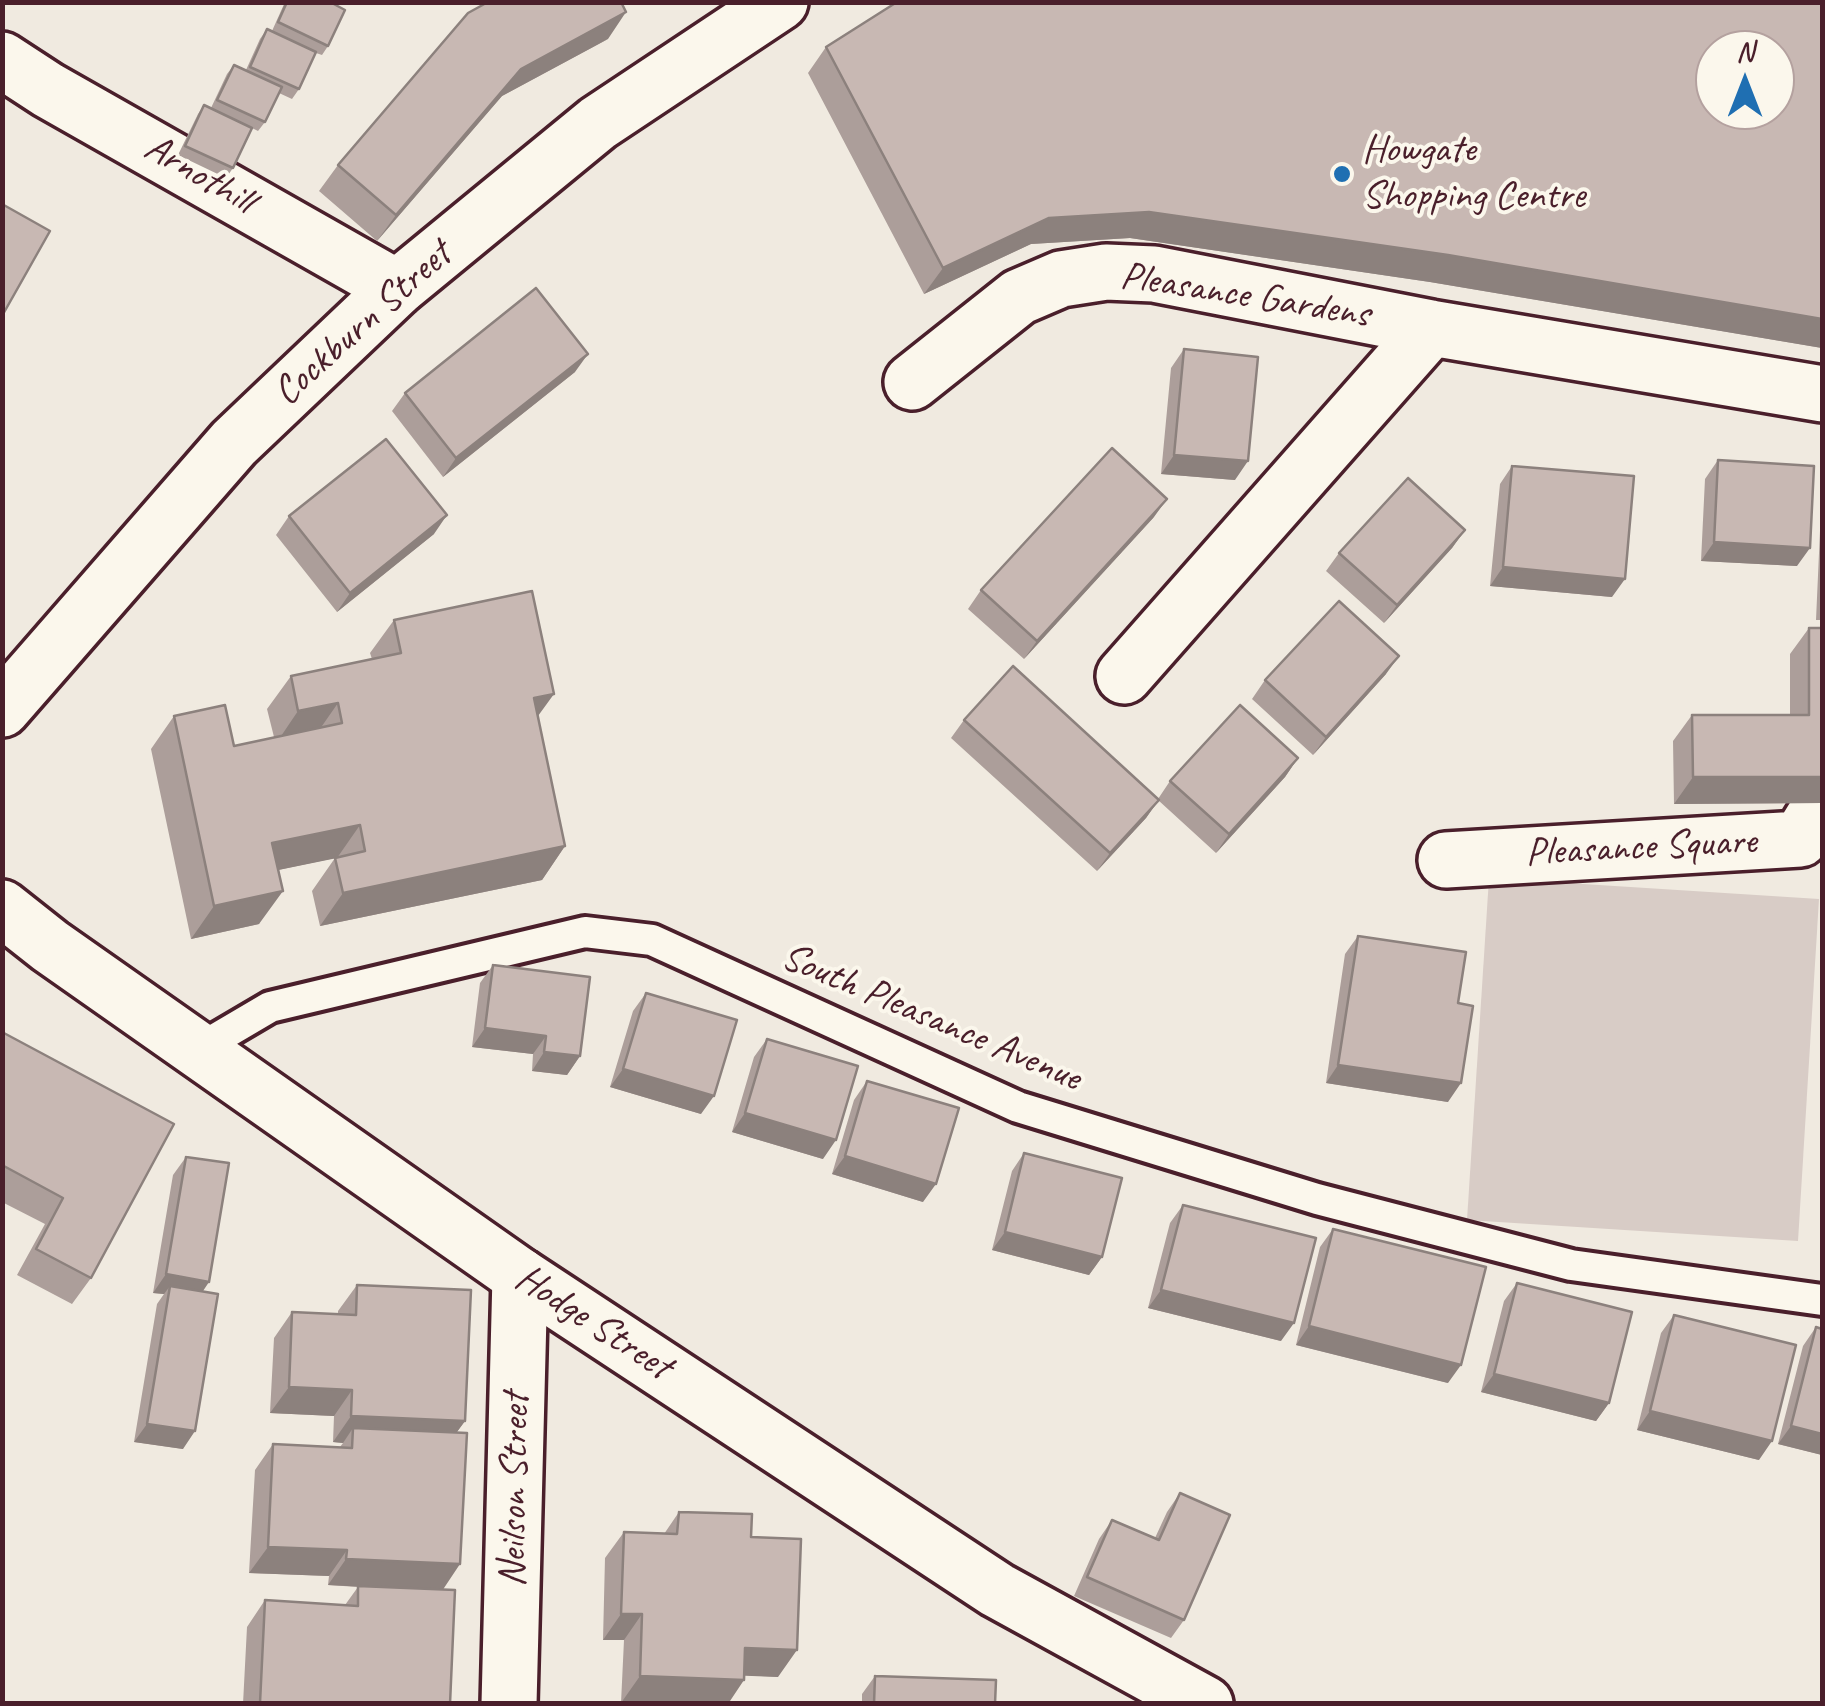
<!DOCTYPE html>
<style>
body{margin:0}
#map{position:relative;width:1825px;height:1706px;overflow:hidden;background:#f0eae0;font-family:Caveat,sans-serif}
canvas{display:block}
.frame{position:absolute;inset:0;border:5px solid #4a1f2b;pointer-events:none}
.north{position:absolute;left:1695px;top:30px;width:100px;height:100px;box-sizing:border-box;background:#fbf7ec;border:2px solid #b4a19f;border-radius:50%;rotate:0deg;font-size:28px;font-weight:700;line-height:40px;text-align:center;color:#4a1f2b}
.north::after{content:'';display:block;margin:auto;width:35px;height:45px;background:#1f6fb2;clip-path:polygon(50% 0,100% 100%,50% 72%,0 100%)}
</style>
<div id="map">
<canvas width="1825" height="1706"></canvas>
<div class="frame"></div>
<div class="north">N</div>
</div>
<script>
const c = document.querySelector('canvas').getContext('2d');
c.lineJoin = 'round';
function fill(path, color) {
  c.fillStyle = color;
  c.fill(path, 'evenodd');
}
function toPath(rows) {
  const path = new Path2D();
  for (const r of rows) {
    path.moveTo(r[0], r[1]);
    for (let i = 2; i < r.length; i += 2) path.lineTo(r[i], r[i + 1]);
  }
  return path;
}
function strokePath(path, color, width, dash) {
  c.strokeStyle = color;
  c.lineWidth = width;
  c.lineCap = dash ? 'butt' : 'round';
  c.setLineDash(dash || []);
  c.stroke(path);
}
function label(font, color, halo, rows, align = 'center') {
  c.font = font + ' Caveat,sans-serif';
  c.lineWidth = 8;
  c.setLineDash([]);
  c.textBaseline = 'middle';
  c.strokeStyle = halo;
  c.fillStyle = color;
  for (const [text, x, y, turn = 0] of rows) {
    c.save();
    c.translate(x, y);
    c.rotate((+turn || 0) * Math.PI / 180);
    c.textAlign = isNaN(turn) ? turn : align;
    if (halo) c.strokeText(text, 0, 0);
    c.fillText(text, 0, 0);
    c.restore();
  }
}
const green = toPath([
 [1489,878,1819,899,1798,1241,1467,1220]
]);
const lane = toPath([
 [197,1050,270,1007,585,932,652,940,1018,1107,1317,1199,1571,1265,1822,1300]
]);
const street = toPath([
 [2,60,48,90,397,288],
 [912,382,1019,297,1061,279,1106,272,1154,274,1431,328,1822,394],
 [1124,676,1431,328],
 [1446,860,1800,839,1816,813,1822,813],
 [509,1704,520,1276]
]);
const secondary = toPath([
 [2,709,234,443,397,288,598,123,780,2],
 [2,908,50,946,520,1276,997,1590,1205,1704]
]);
const wall = toPath([
 [285,2,330,2,328,46,322,55,316,53,299,89,292,99,279,93,265,122,258,131,252,128,233,168,226,178,178,155,198,114,204,105,211,108,227,74,234,65,246,70,260,39,267,29,272,31],
 [1822,2,1822,348,1430,282,1130,238,1031,244,924,294,808,73,826,47],
 [608,39,502,96,377,241,319,191,338,165],
 [1184,349,1235,480,1161,474,1171,368],
 [575,372,443,477,392,411,405,393],
 [1718,460,1797,566,1701,561,1705,479],
 [1512,466,1612,597,1490,586,1500,484],
 [1822,486,1822,620,1816,620],
 [289,516,434,534,337,612,276,535],
 [1154,517,1024,659,968,609,981,590],
 [1465,530,1452,548,1384,623,1326,571,1339,553],
 [394,620,538,716,565,846,542,880,320,926,312,891,335,858,278,870,259,924,191,939,151,749,174,716,234,746,274,737,267,709,291,676,372,659,370,653],
 [1809,628,1822,803,1674,804,1673,741,1692,715,1790,715,1790,654],
 [1386,674,1313,755,1252,699,1265,680],
 [964,720,1158,799,1170,781,1298,758,1285,777,1216,853,1158,800,1146,818,1097,871,951,738],
 [1358,936,1458,1003,1448,1102,1326,1083,1345,954],
 [493,965,580,1056,567,1075,532,1071,533,1054,472,1047,480,983],
 [646,993,701,1114,610,1087,633,1011],
 [2,1032,174,1124,91,1278,72,1304,17,1275,45,1224,2,1202],
 [767,1039,823,1159,732,1132,754,1057],
 [867,1081,923,1202,832,1174,854,1100],
 [1024,1153,1102,1257,1089,1275,992,1250,1012,1171],
 [186,1157,203,1291,183,1449,134,1442,157,1304,164,1294,153,1293,173,1175],
 [1183,1205,1281,1341,1148,1308,1170,1223],
 [1333,1229,1448,1383,1296,1345,1320,1247],
 [1517,1283,1609,1403,1596,1421,1481,1392,1504,1301],
 [357,1285,465,1421,456,1433,443,1590,450,1704,243,1704,247,1627,265,1600,345,1605,358,1587,328,1585,329,1576,249,1573,255,1470,273,1444,340,1447,343,1443,333,1442,334,1416,270,1413,274,1338,292,1312,338,1314,338,1311],
 [1674,1315,1759,1460,1637,1430,1661,1333],
 [1816,1327,1822,1455,1778,1444,1803,1346],
 [1180,1493,1184,1620,1171,1638,1074,1596,1099,1539,1112,1520,1155,1538,1167,1512],
 [679,1512,751,1537,778,1677,744,1675,621,1703,624,1640,603,1640,605,1558,624,1532,664,1534],
 [875,1676,995,1704,862,1704,862,1694]
]);
const shadedWall = toPath([
 [626,12,608,39,502,96,377,241,396,215,521,69],
 [1149,212,1448,255,1822,319,1822,348,1430,282,1130,238,1031,244,924,294,943,268,1049,218],
 [588,354,575,372,443,477,456,458],
 [1174,455,1248,461,1235,480,1161,474],
 [1167,499,1154,517,1024,659,1037,641],
 [447,515,434,534,337,612,350,593],
 [1465,530,1452,548,1384,623,1397,605],
 [1714,542,1810,548,1797,566,1701,561],
 [1503,567,1625,579,1612,597,1490,586],
 [1399,656,1386,674,1313,755,1326,737],
 [554,694,530,727,534,698],
 [338,703,315,736,275,745,298,711],
 [1298,758,1285,777,1216,853,1229,834],
 [1693,777,1822,777,1822,803,1674,804],
 [1159,800,1146,818,1097,871,1110,853],
 [360,825,337,858,249,876,272,843],
 [565,846,542,880,320,926,343,893],
 [283,891,259,924,191,939,214,906],
 [485,1028,546,1036,533,1054,472,1047],
 [544,1052,580,1056,567,1075,532,1071],
 [1338,1065,1461,1083,1448,1102,1326,1083],
 [623,1069,714,1096,701,1114,610,1087],
 [745,1113,836,1140,823,1159,732,1132],
 [845,1156,936,1184,923,1202,832,1174],
 [1005,1232,1102,1257,1089,1275,992,1250],
 [166,1274,209,1282,197,1300,170,1286,164,1294,153,1293],
 [1161,1290,1294,1323,1281,1341,1148,1308],
 [1309,1326,1461,1365,1448,1383,1296,1345],
 [1494,1374,1609,1403,1596,1421,1481,1392],
 [289,1387,352,1390,334,1416,270,1413],
 [1650,1411,1772,1441,1759,1460,1637,1430],
 [351,1416,465,1421,446,1447,353,1428,343,1443,333,1442],
 [147,1424,195,1431,183,1449,134,1442],
 [1791,1426,1822,1434,1822,1455,1778,1444],
 [268,1547,347,1550,329,1576,249,1573],
 [346,1559,460,1564,442,1591,328,1585],
 [621,1614,642,1614,624,1640,603,1640],
 [745,1648,797,1650,778,1677,726,1675],
 [640,1676,744,1680,728,1704,621,1703]
]);
const building = toPath([
 [287,2,330,2,345,10,328,46,278,22,287,2],
 [488,2,621,2,626,12,521,69,396,215,338,165,468,13,488,2],
 [897,2,1822,2,1822,319,1448,255,1149,212,1049,218,943,268,826,47,897,2],
 [1715,50,1775,50,1775,110,1715,110,1715,50],
 [267,29,316,52,299,89,250,67,267,29],
 [234,65,282,87,265,122,217,100,234,65],
 [204,105,252,128,233,168,185,146,204,105],
 [2,204,50,231,2,316,2,204],
 [536,288,588,354,456,458,405,393,536,288],
 [1184,349,1258,357,1248,461,1174,455,1184,349],
 [386,439,447,515,350,593,289,516,386,439],
 [1112,448,1167,499,1037,641,981,590,1112,448],
 [1718,460,1814,466,1810,548,1714,542,1718,460],
 [1512,466,1634,476,1625,579,1503,567,1512,466],
 [1408,478,1465,530,1397,605,1339,553,1408,478],
 [532,591,554,694,534,698,565,846,343,893,335,858,365,851,360,825,272,843,283,891,214,906,174,716,225,705,234,746,342,723,338,703,298,711,291,676,401,653,394,620,532,591],
 [1339,601,1399,656,1326,737,1265,680,1339,601],
 [1809,628,1822,628,1822,777,1693,777,1692,715,1809,715,1809,628],
 [1013,666,1159,800,1110,853,964,720,1013,666],
 [1240,705,1298,758,1229,834,1170,781,1240,705],
 [1358,936,1466,952,1458,1003,1473,1006,1461,1083,1338,1065,1358,936],
 [493,965,590,977,580,1056,544,1052,546,1036,485,1028,493,965],
 [646,993,737,1020,714,1096,623,1069,646,993],
 [2,1032,174,1124,91,1278,36,1249,63,1198,2,1165,2,1032],
 [767,1039,858,1066,836,1140,745,1113,767,1039],
 [867,1081,959,1108,936,1184,845,1156,867,1081],
 [1024,1153,1122,1178,1102,1257,1005,1232,1024,1153],
 [186,1157,229,1163,209,1282,166,1274,186,1157],
 [1183,1205,1316,1238,1294,1323,1161,1290,1183,1205],
 [1333,1229,1486,1267,1461,1365,1309,1326,1333,1229],
 [1517,1283,1632,1312,1609,1403,1494,1374,1517,1283],
 [357,1285,471,1290,465,1421,351,1416,352,1390,289,1387,292,1312,356,1315,357,1285],
 [170,1286,218,1294,195,1431,147,1424,170,1286],
 [1674,1315,1796,1345,1772,1441,1650,1411,1674,1315],
 [1816,1327,1822,1329,1822,1434,1791,1426,1816,1327],
 [353,1428,467,1433,460,1564,346,1559,347,1550,268,1547,273,1444,352,1448,353,1428],
 [1180,1493,1230,1515,1184,1620,1087,1577,1112,1520,1159,1540,1180,1493],
 [679,1512,752,1514,751,1537,801,1539,797,1650,745,1648,744,1680,640,1676,642,1614,621,1614,624,1532,677,1534,679,1512],
 [358,1586,455,1590,450,1704,260,1703,265,1600,358,1606,358,1586],
 [875,1676,996,1680,995,1704,874,1704,875,1676]
]);
const markers = [
 [1342,174,10,"#1f6fb2"]
];
const poiNames = [
 ["Howgate",1362,151],
 ["Shopping Centre",1362,197]
];
const streetNames = [
 ["Arnothill",199,175,30],
 ["Pleasance Gardens",1245,296,9],
 ["Cockburn Street",363,324,-42],
 ["Pleasance Square",1641,848,-3],
 ["South Pleasance Avenue",931,1018,23],
 ["Hodge Street",593,1323,33],
 ["Neilson Street",515,1490,-89]
];
fill(green, '#d8ccc6');
strokePath(lane, '#4a1f2b', 38);
strokePath(street, '#4a1f2b', 62);
strokePath(secondary, '#4a1f2b', 62);
strokePath(lane, '#fbf7ec', 30);
strokePath(street, '#fbf7ec', 55);
strokePath(secondary, '#fbf7ec', 55);
fill(wall, '#ac9e9a');
fill(shadedWall, '#8c817d');
fill(building, '#c8b8b3');
strokePath(building, '#8c817d', 2.5);
for (const [x, y, r, color] of markers) {
  const dot = new Path2D();
  dot.arc(x, y, r, 0, 2 * Math.PI);
  c.fillStyle = color;
  c.fill(dot);
  strokePath(dot, '#fbf7ec', 4);
}
label('40px', '#4a1f2b', '#fbf7ec', poiNames, 'left');
label('40px', '#4a1f2b', '#fbf7ec', streetNames);
</script>
